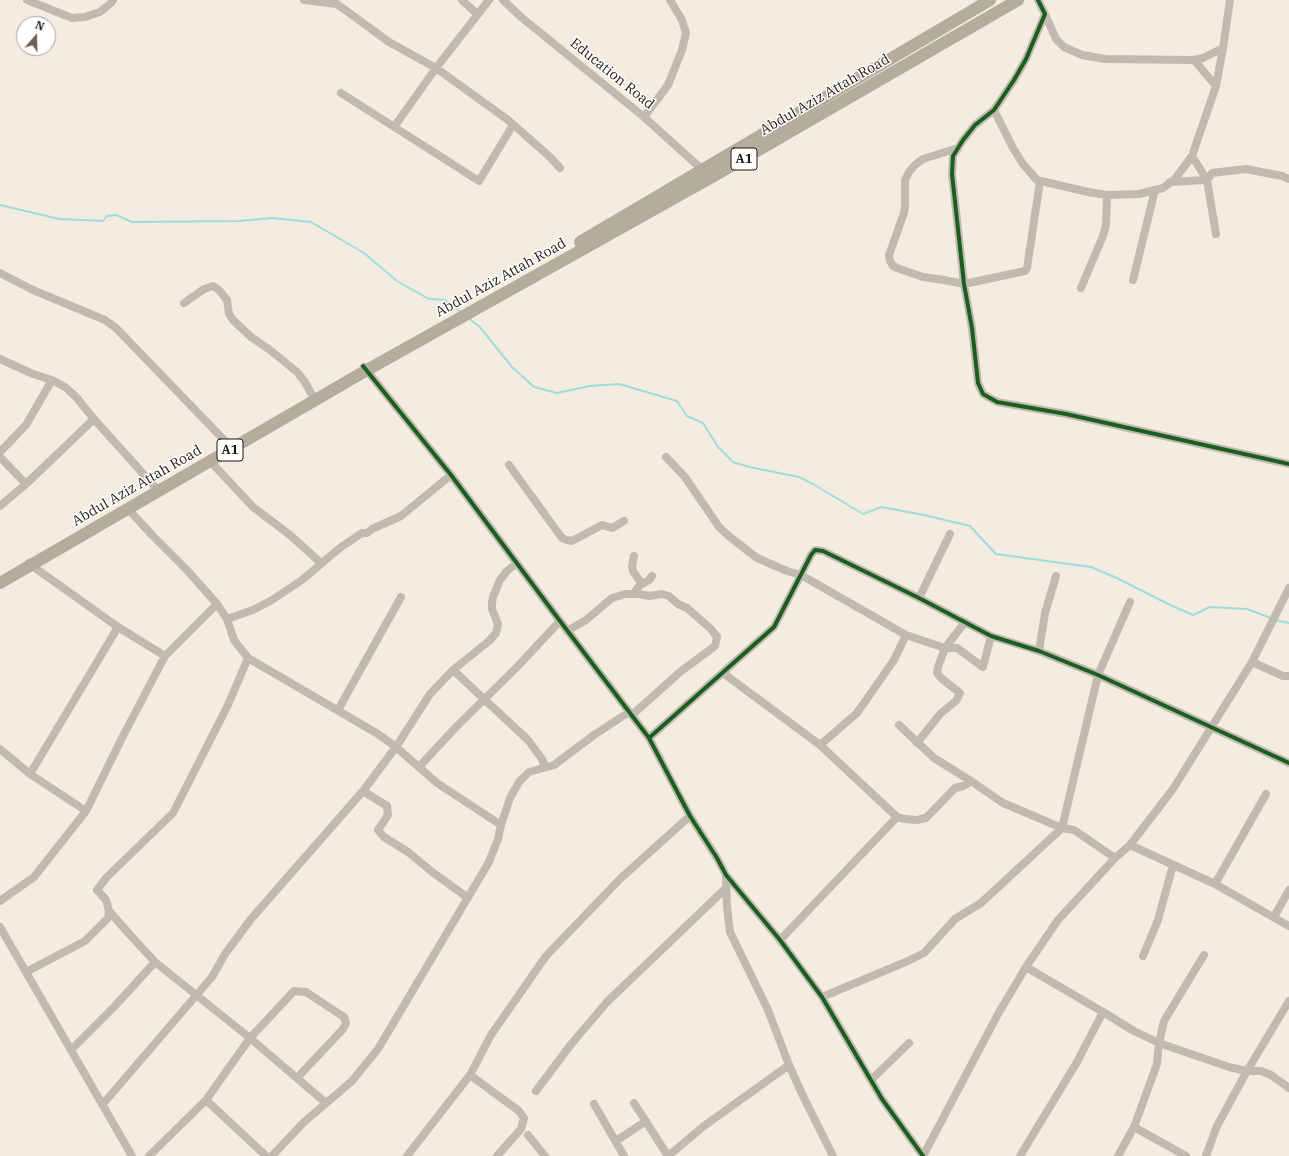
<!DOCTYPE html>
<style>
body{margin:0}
#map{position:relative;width:1289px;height:1156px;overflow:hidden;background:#f4eddf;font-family:"IBM Plex Serif",serif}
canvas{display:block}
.north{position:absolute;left:16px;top:16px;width:40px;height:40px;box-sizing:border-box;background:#fff;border:1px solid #a5a39f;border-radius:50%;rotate:20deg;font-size:11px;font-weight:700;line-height:16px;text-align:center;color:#1e1910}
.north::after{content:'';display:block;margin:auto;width:14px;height:18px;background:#696358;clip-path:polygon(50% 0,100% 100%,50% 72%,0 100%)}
</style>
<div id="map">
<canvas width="1289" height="1156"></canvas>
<div class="north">N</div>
</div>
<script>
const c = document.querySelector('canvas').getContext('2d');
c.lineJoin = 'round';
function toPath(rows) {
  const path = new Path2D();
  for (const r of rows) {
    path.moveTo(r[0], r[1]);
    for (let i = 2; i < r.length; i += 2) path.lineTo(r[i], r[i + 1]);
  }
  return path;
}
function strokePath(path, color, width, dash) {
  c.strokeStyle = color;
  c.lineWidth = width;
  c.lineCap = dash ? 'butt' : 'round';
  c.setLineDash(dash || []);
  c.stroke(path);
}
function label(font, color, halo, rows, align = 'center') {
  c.font = font + ' "IBM Plex Serif",serif';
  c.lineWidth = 3;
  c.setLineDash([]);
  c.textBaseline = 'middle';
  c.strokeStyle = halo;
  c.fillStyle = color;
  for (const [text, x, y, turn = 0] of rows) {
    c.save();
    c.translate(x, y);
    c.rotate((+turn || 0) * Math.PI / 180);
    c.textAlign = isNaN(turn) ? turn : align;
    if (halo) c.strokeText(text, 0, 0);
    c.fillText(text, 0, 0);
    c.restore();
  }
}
const stream = toPath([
 [0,205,59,219,103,221,107,216,116,215,132,222,239,221,272,218,311,222,364,253,397,281,429,299,445,300,462,313],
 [468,318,479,326,512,367,534,387,557,393,590,386,619,384,677,401,687,416,703,423,718,447,733,462,749,467,799,477,813,484,863,514,881,507,924,515,970,526,996,554,1091,567,1119,579,1168,604,1193,615,1210,607,1247,609,1271,618],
 [1275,620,1289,623]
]);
const minor = toPath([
 [27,0,72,18,85,17,100,12,111,3,113,0],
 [304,0,337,4,389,42,436,68,508,120,549,156,560,168],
 [462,0,477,14],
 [503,0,521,17,644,117,706,173],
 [1038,0,1045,14,1026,59,1014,80,994,110,975,125,963,140,953,156,952,174,964,284,972,328,978,383,983,394,997,402,1066,414,1289,464],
 [1045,14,1056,39,1064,47,1082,55,1105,59,1194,60,1203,58,1223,48],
 [1194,60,1216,86],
 [341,93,479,181,513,125],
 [994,110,1013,148,1023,164,1037,180,1088,192,1107,195,1139,194,1163,188,1175,179,1192,156,1216,86,1223,48,1230,0],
 [644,117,668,85,682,50,686,33,682,20,670,0],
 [394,127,436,68,489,0],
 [958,148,923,159,915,165,909,172,905,180,905,206,904,213,889,255,890,261,893,266,900,269,923,277,944,280,964,284,1025,271,1027,268,1040,181],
 [1192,156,1207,180,1216,234],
 [1207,180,1212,173,1246,169,1282,176,1289,179],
 [1170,182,1207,180],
 [0,273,33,290,105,320,116,328,228,444],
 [1133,280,1155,190],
 [1081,288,1103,236,1106,225,1107,195],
 [184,303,204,289,213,286,219,290,227,300,229,314,233,320,251,337,270,350,297,372,305,382,312,395],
 [0,359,33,374,52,380,65,387,76,397,94,419,155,487],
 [364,367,451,475,560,621,649,738,690,816,717,858,726,875,780,940,822,997,882,1099,923,1156],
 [0,452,26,425,52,380],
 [0,457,26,484],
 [666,457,685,477,719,527,730,537,757,558,787,571,801,575,906,635,945,648,957,648,983,667,991,636],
 [210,461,253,507,290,535,321,563],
 [509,465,562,538,567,540,572,541,602,525,612,528,624,521],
 [0,506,26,484,94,419],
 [128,509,153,536,186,569,217,604,227,619,234,640,248,658,378,734,396,747,437,783,501,825],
 [634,556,632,566,633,571,642,584],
 [29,563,31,565,118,627,165,656],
 [633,594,640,585,649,580,652,576],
 [919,598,950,534],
 [227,619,253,610,272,600,302,580,341,547,362,533,367,533,372,529,401,516,451,475],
 [567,631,586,620,612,598,625,594,639,594,649,596,662,594,669,596,678,604,687,608,711,629,717,637,715,646,680,672,632,715],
 [1039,651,1045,613,1056,576],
 [1252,662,1283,676,1289,676],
 [453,670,528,740,542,759,545,767],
 [723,673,820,745,897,817,904,819,917,820,926,818,955,788,963,786,971,781,1003,803,1062,828,1074,830,1115,858],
 [338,710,401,597],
 [899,725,934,758,971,781],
 [649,738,774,627,811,555,815,550,823,551,919,598,991,636,1039,651,1098,675,1289,763],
 [917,743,941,713,956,701,960,693,941,678,937,673,938,667,945,648,965,622],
 [820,745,857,713,894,660,906,635],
 [0,749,30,774,86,811],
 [419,767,456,727,517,667,560,621],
 [30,774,118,627],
 [363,791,387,806,388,815,378,830,384,837,408,852,431,871,468,898],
 [1130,845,1215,884,1289,926],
 [726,875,727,907,730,932,768,1010,789,1065,802,1094,833,1156],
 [1215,884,1266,794],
 [0,901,34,877,86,811,123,736,165,656,217,604],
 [109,911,131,936,155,962,250,1038,326,1103],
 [1274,917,1289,890],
 [0,927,132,1156],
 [780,940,897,817],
 [1143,956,1158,920,1173,865],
 [1026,967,1103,1012,1134,1031,1159,1043,1229,1067,1247,1071,1261,1071,1271,1075,1289,1088],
 [26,972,85,941,108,918,109,911,106,900,97,890,106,878,173,813,228,705,248,658],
 [822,997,908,961,924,953,955,919,981,903,1062,828,1098,675,1130,602],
 [71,1050,114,1007,155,962],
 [470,1075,519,1111,524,1118,521,1129,497,1156],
 [871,1080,909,1043],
 [536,1091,572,1043,607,1002,726,888],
 [206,1100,266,1156],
 [634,1103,668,1156,704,1126,789,1065],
 [103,1104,212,977,225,954,251,919,363,791,396,747,430,694,453,670,489,641,496,633,498,624,492,609,492,603,493,597,500,580,507,571,517,563],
 [594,1104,624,1156],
 [1134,1127,1186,1156],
 [528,1135,545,1156],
 [616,1141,646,1121],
 [149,1156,206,1100,250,1038,294,991,306,992,344,1017,346,1023,343,1029,297,1078],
 [272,1156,304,1122,352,1081,378,1049,489,862,498,839,501,825,510,798,519,782,529,772,554,765,594,735,629,712],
 [407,1156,470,1075,491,1035,546,956,621,878,690,816],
 [923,1156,998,1014,1026,967,1058,920,1115,858,1130,845,1173,789,1252,662,1289,588],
 [1020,1156,1077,1062,1103,1012],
 [1118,1156,1134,1127,1157,1064,1159,1043,1164,1021,1204,955],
 [1206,1156,1217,1126,1247,1071,1289,1001]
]);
const highway = toPath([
 [580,242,990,0],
 [0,583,367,370,712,177,1018,0]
]);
const cycleway = toPath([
 [1038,0,1045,14,1026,59,1014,80,994,110,975,125,963,140,953,156,952,174,964,284,972,328,978,383,983,394,997,402,1066,414,1289,464],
 [363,366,451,475,560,621,649,738,690,816,717,858,726,875,780,940,822,997,882,1099,923,1156],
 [649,738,774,627,811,555,815,550,823,551,919,598,991,636,1039,651,1098,675,1289,763]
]);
const shields = [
 [744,159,26],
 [230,450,26]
];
const shieldNames = [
 ["A1",744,159],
 ["A1",230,450]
];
const streetNames = [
 ["Education Road",612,74,39],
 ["Abdul Aziz Attah Road",825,95,-30],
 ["Abdul Aziz Attah Road",501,278,-29],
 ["Abdul Aziz Attah Road",137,486,-30]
];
strokePath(stream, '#9dddde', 2);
strokePath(minor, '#c1bab1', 8);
strokePath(highway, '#b5ac9e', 12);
strokePath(cycleway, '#1b5e20', 4);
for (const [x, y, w] of shields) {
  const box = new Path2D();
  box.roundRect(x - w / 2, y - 11, w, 22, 3);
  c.fillStyle = '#fff';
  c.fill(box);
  strokePath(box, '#1e1910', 1);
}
label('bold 13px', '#1e1910', null, shieldNames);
label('14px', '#1e1910', '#fff', streetNames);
</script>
